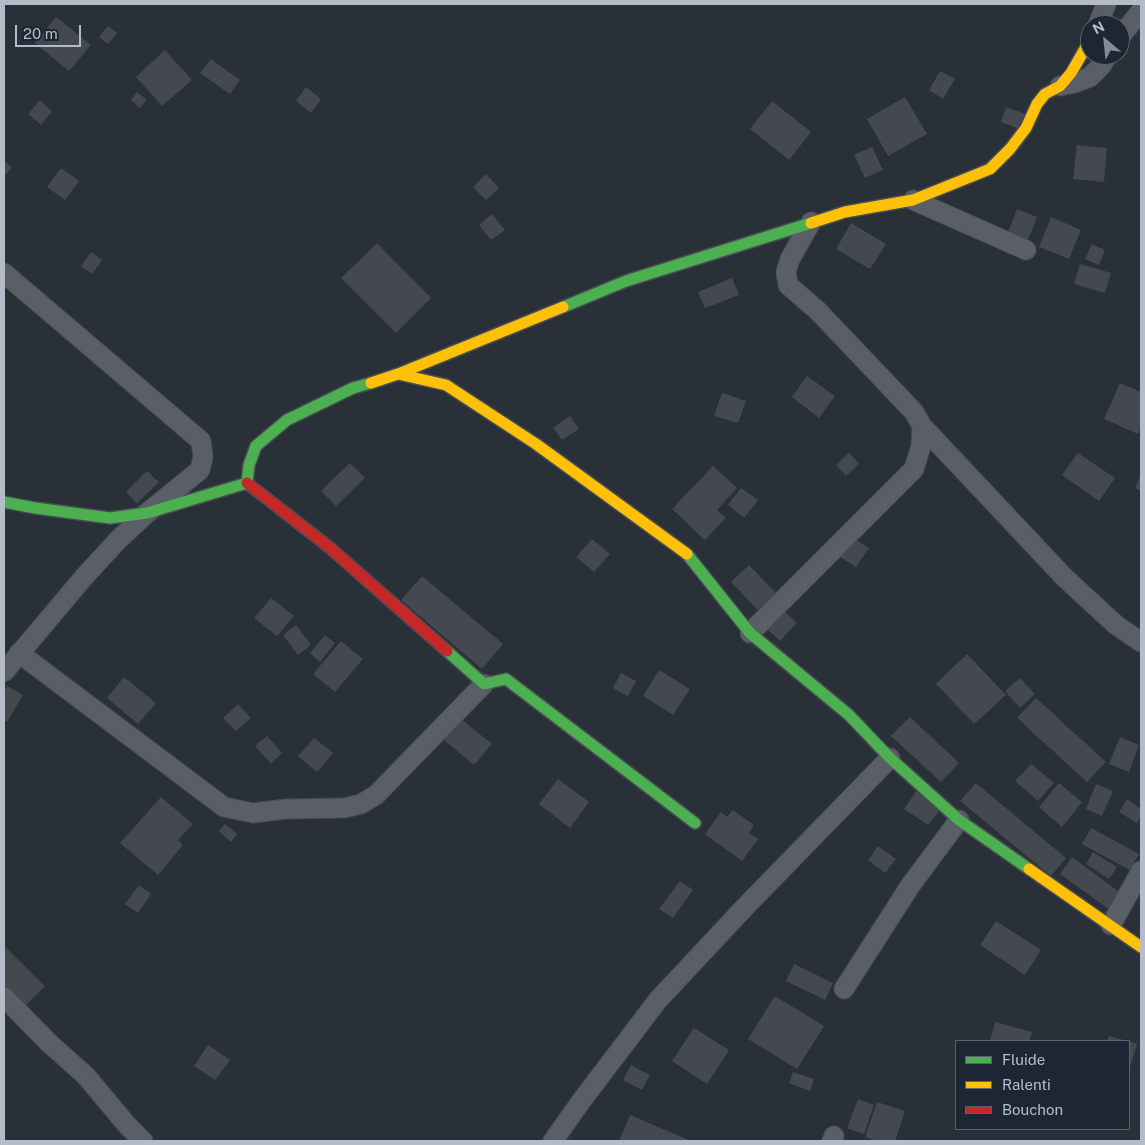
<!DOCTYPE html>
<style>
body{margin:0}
#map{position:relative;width:1145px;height:1145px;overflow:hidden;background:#2a3038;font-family:"Public Sans",sans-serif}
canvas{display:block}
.frame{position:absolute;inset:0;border:5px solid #b4bcc9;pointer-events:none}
.legend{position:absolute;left:955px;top:1040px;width:175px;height:90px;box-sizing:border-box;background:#1d2633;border:1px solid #59626f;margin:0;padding:6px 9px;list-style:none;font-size:15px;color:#b4bcc9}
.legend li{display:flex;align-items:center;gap:10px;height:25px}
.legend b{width:25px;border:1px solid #59626f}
.north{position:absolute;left:1080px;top:15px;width:50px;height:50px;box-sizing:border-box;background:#1d2633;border:1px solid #59626f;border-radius:50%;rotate:332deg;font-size:14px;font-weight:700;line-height:20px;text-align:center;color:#b4bcc9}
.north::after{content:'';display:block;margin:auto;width:18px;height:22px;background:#848b96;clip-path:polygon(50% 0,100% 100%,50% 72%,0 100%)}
.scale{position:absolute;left:15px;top:25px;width:66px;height:22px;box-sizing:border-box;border:2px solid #b4bcc9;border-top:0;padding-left:6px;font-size:15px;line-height:18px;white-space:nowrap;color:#b4bcc9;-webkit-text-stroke:4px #1d2633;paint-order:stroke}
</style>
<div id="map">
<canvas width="1145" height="1145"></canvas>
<div class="frame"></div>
<ul class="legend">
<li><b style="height:6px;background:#4caf50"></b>Fluide</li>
<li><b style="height:6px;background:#ffc107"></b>Ralenti</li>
<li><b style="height:6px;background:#c62828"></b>Bouchon</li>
</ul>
<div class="north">N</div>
<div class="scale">20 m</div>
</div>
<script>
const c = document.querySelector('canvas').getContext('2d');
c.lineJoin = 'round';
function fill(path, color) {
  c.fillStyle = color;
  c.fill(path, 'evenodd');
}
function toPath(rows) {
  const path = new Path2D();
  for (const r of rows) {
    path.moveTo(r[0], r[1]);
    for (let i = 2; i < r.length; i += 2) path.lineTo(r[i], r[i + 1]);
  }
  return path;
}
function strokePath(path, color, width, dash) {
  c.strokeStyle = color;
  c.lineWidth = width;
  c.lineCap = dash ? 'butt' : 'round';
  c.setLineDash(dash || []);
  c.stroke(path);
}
const building = toPath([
 [56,17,91,45,69,71,35,43],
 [108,26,117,33,108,44,99,37],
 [165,50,192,80,162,106,136,77],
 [211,59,240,80,230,94,200,73],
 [940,71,955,79,943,99,929,90],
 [306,87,321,99,311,113,296,101],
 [137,92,147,100,140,108,131,100],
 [905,97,927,134,888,156,867,119],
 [40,100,52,111,41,125,28,114],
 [772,101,811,132,789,160,750,129],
 [1006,107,1025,114,1019,129,1001,122],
 [1077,145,1107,148,1104,182,1073,179],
 [872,147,883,170,865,178,854,155],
 [4,161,12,167,4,177],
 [61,168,79,181,65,200,47,187],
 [486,174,499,188,486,200,473,187],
 [1017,209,1037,217,1028,240,1008,232],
 [492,214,505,230,491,240,479,225],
 [1051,217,1081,230,1069,259,1039,247],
 [851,223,886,244,870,269,836,249],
 [377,243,431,298,396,333,341,278],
 [1092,244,1105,250,1099,265,1085,259],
 [91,252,102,260,92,274,81,266],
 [1080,264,1111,273,1105,293,1074,284],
 [732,278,739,295,705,308,698,292],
 [807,376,835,396,819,418,792,397],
 [1120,383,1141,392,1141,427,1138,434,1104,419],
 [722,393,746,401,738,423,714,416],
 [570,416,579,429,562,440,553,428],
 [849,453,859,464,846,476,836,465],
 [1078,453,1115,478,1099,501,1062,475],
 [350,463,365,478,336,506,321,491],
 [713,466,737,488,717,510,726,518,705,540,672,509],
 [147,471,159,482,137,503,126,492],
 [1141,474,1141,491,1135,488],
 [741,488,758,500,744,518,728,505],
 [850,536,869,548,856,567,837,555],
 [592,539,610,554,594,572,576,557],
 [749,565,776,593,758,610,731,582],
 [422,576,503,644,482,669,401,600],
 [271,598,294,616,277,636,254,618],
 [783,610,797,623,780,641,766,628],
 [296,625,311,645,298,655,283,635],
 [325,635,335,643,320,662,310,653],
 [341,641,363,659,335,692,313,674],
 [967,654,1006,695,974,724,936,684],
 [659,670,690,689,673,715,643,696],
 [621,673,636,681,628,696,613,688],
 [124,677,156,703,138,724,107,698],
 [1020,678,1035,694,1020,708,1005,691],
 [7,686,23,695,7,722,4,720,4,691],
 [1036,698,1106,762,1087,782,1017,718],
 [238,704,251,718,236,731,223,718],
 [910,717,959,763,941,782,891,736],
 [461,719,492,744,474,765,444,740],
 [267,736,282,753,271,764,255,746],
 [1120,737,1139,745,1129,772,1109,764],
 [314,738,333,753,317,772,298,756],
 [1031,764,1054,783,1038,801,1015,781],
 [558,779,589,802,570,828,539,804],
 [976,783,1066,858,1051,876,960,801],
 [1059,783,1082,802,1062,827,1039,807],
 [1096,784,1113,791,1102,816,1086,809],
 [917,790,942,807,928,825,904,809],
 [161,797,193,824,178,840,183,845,158,875,120,843],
 [1127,799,1141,809,1141,816,1137,823,1119,812],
 [733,810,754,825,749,833,758,839,742,861,705,834,721,812,727,817],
 [225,824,237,834,231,842,219,831],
 [1091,828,1139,854,1130,870,1082,844],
 [878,846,896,859,885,873,868,860],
 [1093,852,1117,867,1109,879,1086,864],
 [1072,857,1122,894,1110,910,1060,874],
 [680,881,693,890,673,918,659,909],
 [139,885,151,894,138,913,125,904],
 [996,921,1041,950,1025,975,980,945],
 [4,946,45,986,23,1008,4,989],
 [794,964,833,983,825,1000,786,981],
 [775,996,824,1026,797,1069,748,1039],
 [995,1022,1032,1032,1029,1041,990,1041],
 [694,1028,729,1050,707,1084,672,1061],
 [1109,1036,1127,1041,1107,1041],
 [1129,1041,1137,1044,1129,1070],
 [208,1045,230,1060,215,1080,194,1066],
 [631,1065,650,1075,642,1090,623,1080],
 [793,1072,814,1079,810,1091,789,1083],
 [858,1099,874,1105,864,1134,847,1128],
 [877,1102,905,1111,895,1141,878,1141,865,1137],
 [630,1115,689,1140,688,1141,619,1141]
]);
const street = toPath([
 [1098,25,1106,4],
 [1120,37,1141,11],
 [1060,86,1075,83,1090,77,1101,66,1108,55],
 [913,200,1026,250],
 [4,273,201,441,203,457,200,470,147,513,118,540,84,577,4,672],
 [922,426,1064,577,1116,625,1141,642],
 [750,633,914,469,921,446,922,426,914,412,818,311,788,285,786,272,790,259,811,222],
 [19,653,224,807,253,813,286,809,344,808,361,804,376,795,484,684],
 [1111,925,1141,871],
 [844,989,910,886,959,820],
 [4,997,49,1043,86,1076,127,1125,143,1141],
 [553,1141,582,1100,658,1000,745,907,890,758],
 [832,1141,834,1136]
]);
const fast = toPath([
 [563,307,626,281,811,223],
 [4,502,35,508,110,518,147,513,247,483,249,465,256,446,287,420,353,388,371,383],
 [687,554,750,633,849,715,890,758,959,820,1029,869],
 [447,651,484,684,506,679,695,823]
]);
const slow = toPath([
 [811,223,845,212,913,200,990,169,1010,149,1026,128,1037,104,1045,94,1060,86,1071,73,1090,40],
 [398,374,446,385,536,444,687,554],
 [371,383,398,374,563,307],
 [1029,869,1141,947]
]);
const jam = toPath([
 [247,483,329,547,447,651]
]);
fill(building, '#444950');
strokePath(street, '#484c53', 21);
strokePath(fast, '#484c53', 14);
strokePath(slow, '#484c53', 14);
strokePath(jam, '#484c53', 14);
strokePath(street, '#5a5e66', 19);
strokePath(fast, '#4caf50', 11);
strokePath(slow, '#ffc107', 11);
strokePath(jam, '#c62828', 11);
</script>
